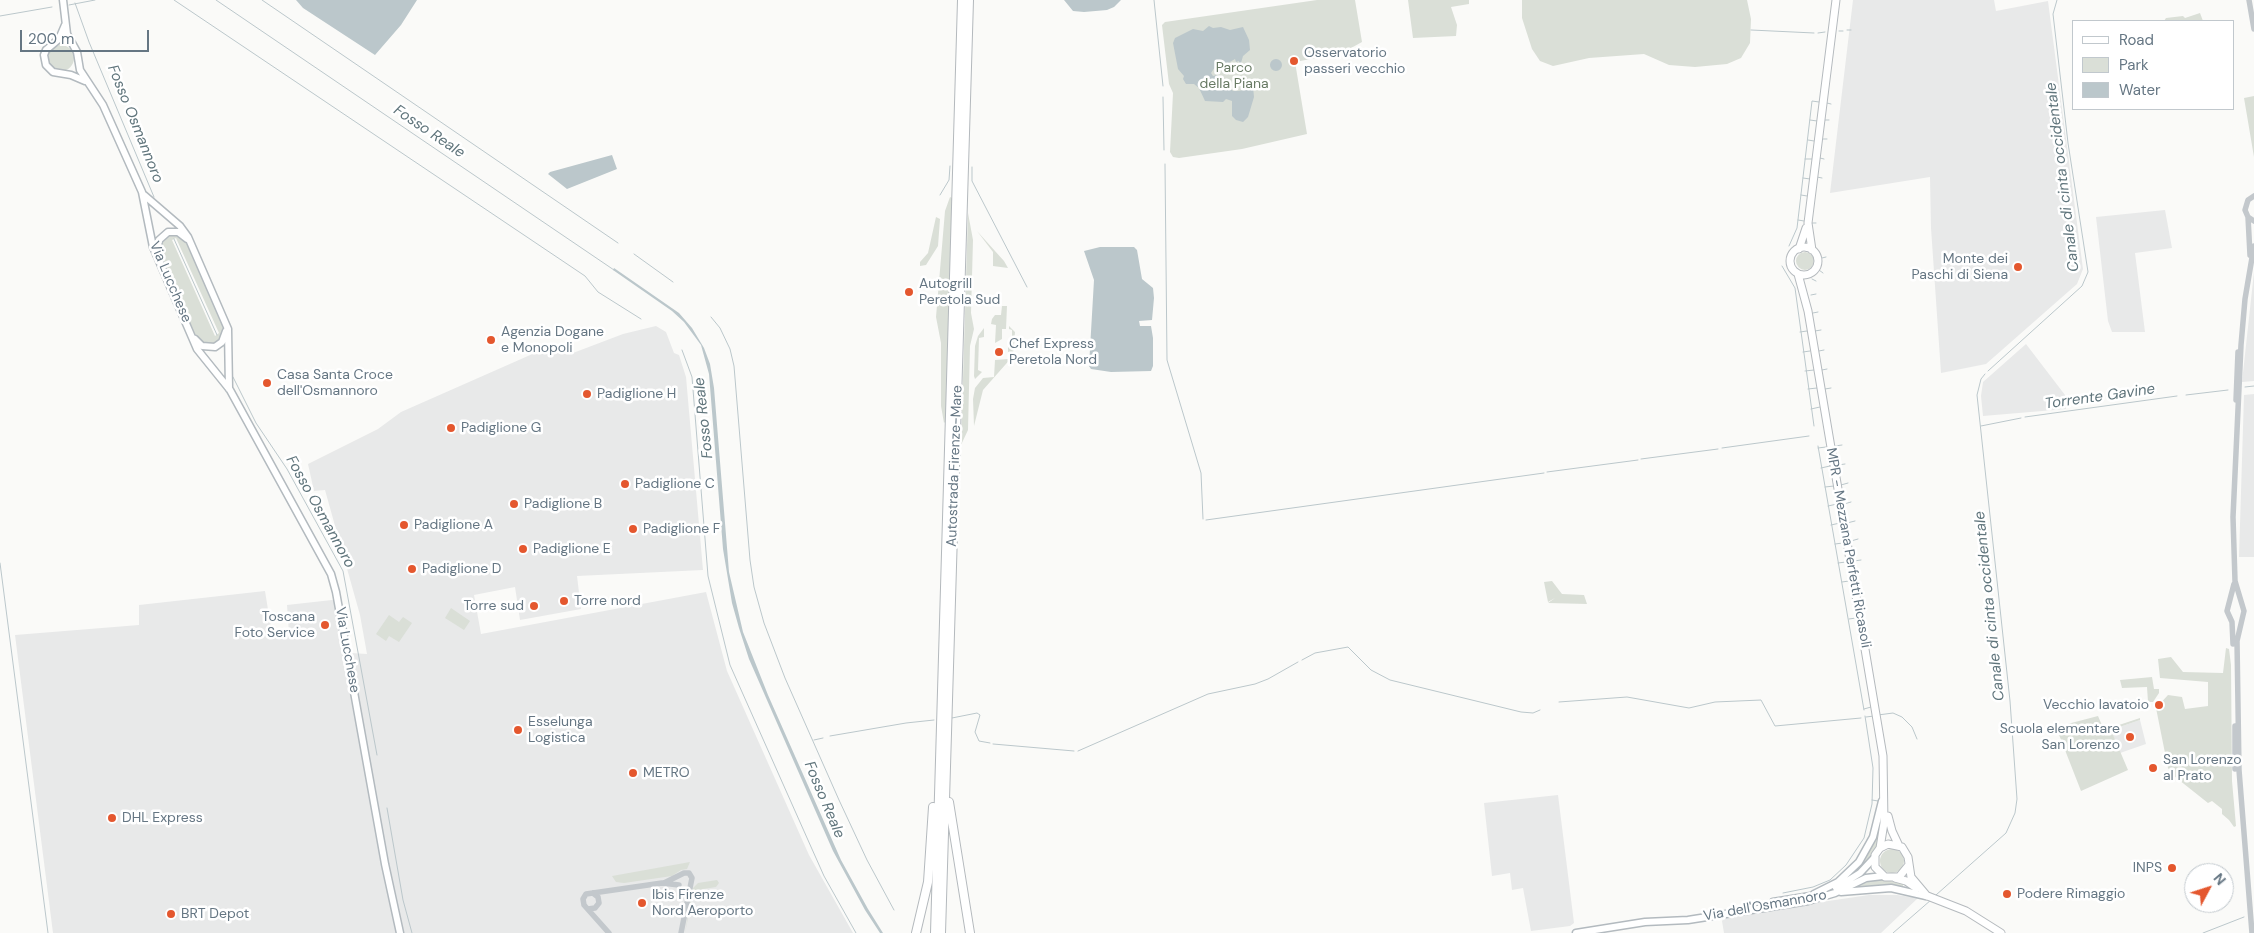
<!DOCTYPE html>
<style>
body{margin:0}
#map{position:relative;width:2254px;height:933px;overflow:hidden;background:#fafaf8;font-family:"DM Sans",sans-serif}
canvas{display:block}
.legend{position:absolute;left:2072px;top:20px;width:162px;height:90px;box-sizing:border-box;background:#fff;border:1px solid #c1c8cd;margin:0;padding:6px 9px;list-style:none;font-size:15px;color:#657683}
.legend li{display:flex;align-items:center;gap:10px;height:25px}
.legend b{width:25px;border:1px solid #c1c8cd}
.north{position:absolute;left:2184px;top:863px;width:50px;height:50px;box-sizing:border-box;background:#fff;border:1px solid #c1c8cd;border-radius:50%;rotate:50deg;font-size:14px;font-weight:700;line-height:20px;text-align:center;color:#657683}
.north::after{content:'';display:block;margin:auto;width:18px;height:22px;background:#e4572e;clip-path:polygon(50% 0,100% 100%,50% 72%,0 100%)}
.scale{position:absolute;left:20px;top:30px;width:129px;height:22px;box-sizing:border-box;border:2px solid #657683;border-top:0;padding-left:6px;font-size:15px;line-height:18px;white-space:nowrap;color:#657683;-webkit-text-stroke:4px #fff;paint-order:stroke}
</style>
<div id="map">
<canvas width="2254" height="933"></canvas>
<ul class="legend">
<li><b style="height:6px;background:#fff"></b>Road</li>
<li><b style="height:14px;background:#dadfd7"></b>Park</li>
<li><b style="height:14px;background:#bbc7cb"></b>Water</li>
</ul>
<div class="north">N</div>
<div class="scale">200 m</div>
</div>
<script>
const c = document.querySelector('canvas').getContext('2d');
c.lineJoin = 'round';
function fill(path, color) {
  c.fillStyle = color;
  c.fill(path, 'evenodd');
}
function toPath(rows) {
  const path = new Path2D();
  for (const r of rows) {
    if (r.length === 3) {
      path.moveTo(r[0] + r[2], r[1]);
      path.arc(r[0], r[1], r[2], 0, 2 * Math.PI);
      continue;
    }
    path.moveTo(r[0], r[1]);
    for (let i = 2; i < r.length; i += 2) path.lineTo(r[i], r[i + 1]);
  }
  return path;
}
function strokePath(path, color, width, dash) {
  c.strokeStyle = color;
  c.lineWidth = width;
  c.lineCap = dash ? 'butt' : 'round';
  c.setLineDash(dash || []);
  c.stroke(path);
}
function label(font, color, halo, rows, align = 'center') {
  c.font = font + ' "DM Sans",sans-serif';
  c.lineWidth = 5;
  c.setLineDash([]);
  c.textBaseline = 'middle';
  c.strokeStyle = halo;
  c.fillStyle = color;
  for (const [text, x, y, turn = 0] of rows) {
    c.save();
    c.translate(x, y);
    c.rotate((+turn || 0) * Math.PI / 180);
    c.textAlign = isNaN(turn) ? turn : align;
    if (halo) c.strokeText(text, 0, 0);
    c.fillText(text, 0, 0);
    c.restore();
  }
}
const built = toPath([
 [1853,0,1994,0,1996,11,2048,1,2083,269,2077,284,1986,364,1941,373,1931,228,1930,177,1830,193],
 [2165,210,2172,248,2135,253,2145,332,2112,332,2108,321,2096,217],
 [2254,272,2254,381,2242,382],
 [656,326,666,332,674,353,679,355,686,377,703,570,577,576,581,609,520,620,515,587,474,595,481,634,706,592,727,671,809,855,853,933,53,933,15,635,139,625,139,605,265,591,272,634,289,633,287,605,341,599,351,653,367,654,360,615,325,490,314,491,308,464,378,429,401,412,537,352,549,349,573,353,623,334],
 [2026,344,2065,395,2066,409,1983,416,1981,396,1983,382],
 [2254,394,2254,557,2239,557,2244,395],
 [2140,720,2146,744,2120,753,2111,730],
 [1558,795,1574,923,1570,926,1531,931,1523,888,1512,890,1510,873,1492,876,1484,803],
 [1869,895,1897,895,1918,898,1881,933,1724,933,1722,921,1726,916]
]);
const green = toPath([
 [1317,0,1355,0,1362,42,1342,53,1295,62,1307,134,1242,149,1179,158,1173,157,1170,152,1173,93,1169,84,1162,25,1165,22],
 [1408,0,1469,0,1469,4,1451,7,1457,25,1456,36,1413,38],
 [1522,0,1747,0,1751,19,1750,43,1741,58,1727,64,1695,67,1669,65,1644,54,1589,58,1553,66,1540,61,1532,49,1522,18],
 [2200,13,2203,21,2164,21,2166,18,2183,16,2185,18],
 [61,58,13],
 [2254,96,2254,157,2244,98],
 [950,197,952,198,946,421,944,423,941,406,941,343,936,317,945,211],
 [968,213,973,240,971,313,974,329,970,346,968,430,961,445],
 [936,217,940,219,938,246,926,265,920,266,920,262,928,253],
 [977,231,1004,261,1008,268,993,266,993,252],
 [176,234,186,242,223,326,224,334,216,345,202,344,197,339,158,251,160,242,167,235],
 [176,238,219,333,215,336,172,240],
 [1805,261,9],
 [1002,306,1007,306,1006,329,1002,329,1002,339,995,343,996,325,991,324,992,319,995,315,1001,315],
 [1009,326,1015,332,1013,356,983,390,974,426,973,399,975,388,983,378,994,377,995,360,1008,359,1008,343,1012,343,1012,330,1009,329],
 [984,328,984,337,979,338,978,370,982,372,975,379,974,376,975,346,978,336],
 [1552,581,1562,594,1584,595,1587,604,1548,603,1555,598,1548,602,1544,582],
 [451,608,470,621,464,630,445,618],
 [389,615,399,622,403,617,412,623,399,642,389,636,386,641,376,634],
 [2226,648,2229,649,2231,665,2232,781,2236,826,2234,827,2229,820,2222,814,2222,809,2212,801,2208,803,2174,776,2168,768,2156,708,2168,695,2182,697,2185,709,2208,706,2208,682,2160,678,2158,659,2171,657,2183,672,2223,673],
 [2152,677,2154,689,2159,689,2159,693,2153,702,2148,702,2147,687,2122,688,2120,680],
 [2098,716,2104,730,2140,718,2140,720,2111,730,2128,770,2081,791,2056,727],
 [1880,818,1878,843,1869,860,1862,869,1844,880,1854,871],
 [1892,861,12],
 [690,862,687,869,681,870,672,876,624,883,616,882,612,876],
 [1876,879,1904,883,1902,888,1850,888],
 [717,880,719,883,716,887,697,890,693,893,685,933,692,889,698,883]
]);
const water = toPath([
 [296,0,417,0,401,25,375,55,303,8],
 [1064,0,1121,0,1114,7,1107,10,1084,12,1073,11],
 [1209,26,1213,28,1221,27,1230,30,1243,27,1249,40,1250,50,1243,56,1241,63,1239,64,1239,61,1236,62,1235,59,1223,66,1215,67,1211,73,1213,76,1217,75,1233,91,1239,91,1253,87,1254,97,1248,117,1243,122,1236,120,1232,116,1232,101,1226,99,1223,102,1205,101,1199,88,1194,84,1186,84,1183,79,1184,76,1178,69,1173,43,1175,38,1193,29,1203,31],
 [1276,65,6],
 [612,155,617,169,567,189,548,174,550,172],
 [1100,247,1134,247,1137,250,1142,279,1153,288,1154,298,1152,320,1139,321,1140,326,1151,326,1153,338,1153,366,1151,371,1111,372,1091,369,1089,366,1094,280,1084,251],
 [614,268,679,313,692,328,704,348,710,364,714,388,729,572,743,632,768,695,841,860,868,909,883,933,880,933,865,910,833,851,749,659,739,628,732,603,723,549,709,374,701,345,684,322,672,311,613,270]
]);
const stream = toPath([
 [174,0,585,276,598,292,641,319],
 [216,0,614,270],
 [262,0,618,243],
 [1154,0,1163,86],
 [75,3,89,42,154,197],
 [69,5,95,0],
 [0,16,52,7],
 [1751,30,1814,33],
 [1847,30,1851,30],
 [1839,31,1843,31],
 [1818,33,1825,32],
 [1163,97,1164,150],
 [1827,103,1831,104],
 [1810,120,1817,121],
 [1825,120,1829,120],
 [1822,139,1827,139],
 [1808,140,1814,141],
 [1820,158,1824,159],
 [1805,159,1812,159],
 [1165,164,1167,360,1201,473,1203,519],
 [972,167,972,181,1027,287],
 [1817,177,1822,178],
 [1803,178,1810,179],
 [940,195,949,180,950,166],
 [1801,195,1807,196],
 [1798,220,1804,221],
 [1812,223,1816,223],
 [174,239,217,335],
 [1789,246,1797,228,1812,101,1819,102],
 [634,254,673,282],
 [1822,258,1826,257],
 [1782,266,1795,288,1814,426],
 [1819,270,1823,273],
 [1812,279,1816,281],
 [1811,295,1816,294],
 [1813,313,1818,312],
 [711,317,720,328,730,349,734,366,750,560,754,587,764,623,785,678,839,800,867,860,894,910],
 [1815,331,1821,330],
 [1800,332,1807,331],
 [682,350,692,377,708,576,730,665,824,876,856,933],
 [1819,351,1824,350],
 [1803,352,1810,351],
 [1822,370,1827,369],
 [1805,371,1814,370],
 [1988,371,2082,286,2088,272,2068,143,2053,14,2057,0],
 [233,377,256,423,287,469,343,571,377,755],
 [2245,387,2254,386],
 [1808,389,1817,388],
 [1825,389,1831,388],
 [2186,395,2228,390],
 [1811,409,1820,407],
 [2025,417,2177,396],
 [1981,426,2021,418],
 [1818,446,1864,710],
 [1835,446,1842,445],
 [1722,448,1809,436],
 [1818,448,1826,447],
 [1641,459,1718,449],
 [1838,465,1845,464],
 [1821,468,1830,466],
 [1547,472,1638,460],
 [1841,485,1848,483],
 [1825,487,1834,486],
 [1844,504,1851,502],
 [1828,506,1837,504],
 [1206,520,1544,473],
 [1847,523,1855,521],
 [1831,525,1840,523],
 [1851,541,1858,539],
 [1835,544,1843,543],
 [1854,561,1861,560],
 [0,563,48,933],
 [1838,563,1846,562],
 [1842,582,1849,581],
 [1849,619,1856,618],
 [1302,660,1315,653,1348,647,1371,670,1390,680,1521,712,1533,713,1540,710],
 [1559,702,1627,697,1689,708,1715,702,1761,700,1775,726,1861,718],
 [1864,709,1871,707],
 [1878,715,1893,713,1902,717,1912,727,1917,739],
 [1866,717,1874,716],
 [952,718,977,713,980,715,975,732,979,741,990,743],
 [830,736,906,723,934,720],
 [814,740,823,738],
 [993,744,1074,751],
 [1078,751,1208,694,1255,684,1268,679,1298,662],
 [1872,800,1878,801],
 [387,808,403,900,412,933],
 [1783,893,1813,887,1830,880,1846,865,1864,838,1872,804,1873,768,1865,716],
 [1936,895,2006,833,2015,813,2017,799,2010,701,1977,395,1981,379,1985,374],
 [1893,933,1931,900],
 [2203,933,2244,917]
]);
const tertiary = toPath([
 [2249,0,2254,29],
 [2254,196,2248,200,2245,210,2248,217,2254,221],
 [2248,217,2250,255],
 [2236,400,2238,352],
 [2233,644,2232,622,2227,611,2234,584],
 [2235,726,2235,769],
 [664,883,684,873,689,873,692,878,681,933],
 [588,909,595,908,599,903,598,897,593,893],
 [609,933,584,905,583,899,586,894,662,883,679,885],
 [2252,933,2239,770,2237,641,2244,611,2235,581,2233,517,2241,345,2245,299,2254,246]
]);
const secondary = toPath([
 [63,0,67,34,77,52,80,70,103,105,142,192,153,247,194,342,197,349,230,390,331,574,336,592,385,864,400,933],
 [65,25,59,39,46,50,44,55,46,65,53,72,71,75,85,81],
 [144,195,180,226,188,237,228,329,229,389],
 [157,251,159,240,168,232,178,232,187,239],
 [195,339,202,346,215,347,222,342,226,331],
 [1836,888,1860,873,1874,858],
 [1841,892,1891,888,1926,896],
 [1814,894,1838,882,1859,862,1873,837,1882,801],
 [1773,902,1817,895],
 [1576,933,1645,922,1688,920,1808,901,1835,893,1866,878,1883,876]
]);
const primary = toPath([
 [1804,261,14],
 [1799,249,1806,228],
 [1812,250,1808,223,1836,0],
 [1798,274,1808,311,1883,756,1884,823,1880,848],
 [1888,816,1892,831,1899,846],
 [1908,866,1899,877,1885,877,1875,867,1875,855,1880,848,1888,844,1902,847,1908,857,1911,877,1927,896],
 [1895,878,1906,881,1916,888],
 [1925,895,1966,911,2001,933]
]);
const motorway = toPath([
 [949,802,970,933],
 [916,933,928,882,933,807],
 [935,933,962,0],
 [941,933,969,0]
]);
const markers = [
 [1294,61,5,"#e4572e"],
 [2018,267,5,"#e4572e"],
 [909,292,5,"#e4572e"],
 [491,340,5,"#e4572e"],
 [999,352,5,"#e4572e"],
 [267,383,5,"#e4572e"],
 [587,394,5,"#e4572e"],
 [451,428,5,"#e4572e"],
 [625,484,5,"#e4572e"],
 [514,504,5,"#e4572e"],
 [404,525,5,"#e4572e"],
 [633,529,5,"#e4572e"],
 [523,549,5,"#e4572e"],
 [412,569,5,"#e4572e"],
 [564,601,5,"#e4572e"],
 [534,606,5,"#e4572e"],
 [325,625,5,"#e4572e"],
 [2159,705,5,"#e4572e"],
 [518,730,5,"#e4572e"],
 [2130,737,5,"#e4572e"],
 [2153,768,5,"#e4572e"],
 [633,773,5,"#e4572e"],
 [112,818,5,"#e4572e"],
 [2172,868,5,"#e4572e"],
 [2007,894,5,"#e4572e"],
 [642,903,5,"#e4572e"],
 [171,914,5,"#e4572e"]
];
const poiNames = [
 ["Osservatorio",1304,53],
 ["passeri vecchio",1304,69],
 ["Monte dei",2008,259,"right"],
 ["Paschi di Siena",2008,275,"right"],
 ["Autogrill",919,284],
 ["Peretola Sud",919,300],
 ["Agenzia Dogane",501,332],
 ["e Monopoli",501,348],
 ["Chef Express",1009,344],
 ["Peretola Nord",1009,360],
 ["Casa Santa Croce",277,375],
 ["dell'Osmannoro",277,391],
 ["Padiglione H",597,394],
 ["Padiglione G",461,428],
 ["Padiglione C",635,484],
 ["Padiglione B",524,504],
 ["Padiglione A",414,525],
 ["Padiglione F",643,529],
 ["Padiglione E",533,549],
 ["Padiglione D",422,569],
 ["Torre nord",574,601],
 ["Torre sud",524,606,"right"],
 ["Toscana",315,617,"right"],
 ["Foto Service",315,633,"right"],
 ["Vecchio lavatoio",2149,705,"right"],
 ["Esselunga",528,722],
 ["Logistica",528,738],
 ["Scuola elementare",2120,729,"right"],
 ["San Lorenzo",2120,745,"right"],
 ["San Lorenzo",2163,760],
 ["al Prato",2163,776],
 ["METRO",643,773],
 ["DHL Express",122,818],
 ["INPS",2162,868,"right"],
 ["Podere Rimaggio",2017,894],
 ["Ibis Firenze",652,895],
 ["Nord Aeroporto",652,911],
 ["BRT Depot",181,914]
];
const parkNames = [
 ["Parco",1234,68],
 ["della Piana",1234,84]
];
const streetNames = [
 ["Via Lucchese",170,282,67],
 ["Autostrada Firenze-Mare",955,466,-88],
 ["MPR - Mezzana Perfetti Ricasoli",1848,548,80],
 ["Via Lucchese",347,650,80],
 ["Via dell'Osmannoro",1765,906,-10]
];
const waterNames = [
 ["Fosso Osmannoro",135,124,68],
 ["Fosso Reale",429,132,34],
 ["Canale di cinta occidentale",2063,177,-97],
 ["Torrente Gavine",2100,397,-8],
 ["Fosso Reale",704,418,-96],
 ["Fosso Osmannoro",320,512,61],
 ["Canale di cinta occidentale",1990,606,-96],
 ["Fosso Reale",824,800,67]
];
fill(built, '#e8e9e9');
fill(green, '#dadfd7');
fill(water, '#bbc7cb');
strokePath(stream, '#bbc7cb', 1);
strokePath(secondary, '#b3babf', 9);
strokePath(primary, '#b5babe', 9);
strokePath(motorway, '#b4b9bd', 10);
strokePath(tertiary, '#c3c8cc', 5.5);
strokePath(secondary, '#fff', 6);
strokePath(primary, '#fff', 7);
strokePath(motorway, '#fff', 8);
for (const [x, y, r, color] of markers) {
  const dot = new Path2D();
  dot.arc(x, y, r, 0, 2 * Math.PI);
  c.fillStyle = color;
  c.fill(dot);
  strokePath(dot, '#fff', 2);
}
label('14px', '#657683', '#fff', poiNames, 'left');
label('14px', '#687a64', '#fff', parkNames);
label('14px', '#657683', '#fff', streetNames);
label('italic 15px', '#60757c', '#fff', waterNames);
</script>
